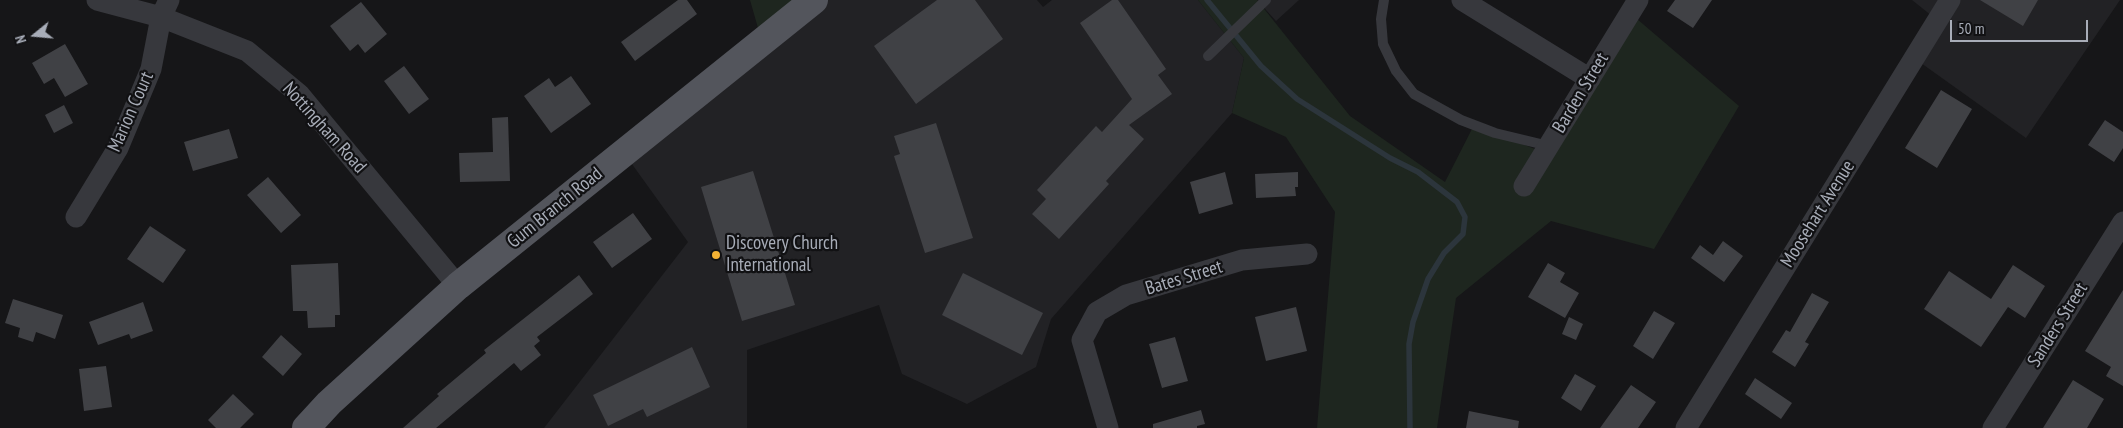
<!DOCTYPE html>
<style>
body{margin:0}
#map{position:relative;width:2123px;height:428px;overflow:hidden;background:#161618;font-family:"PT Sans Narrow",sans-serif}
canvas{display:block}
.north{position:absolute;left:10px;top:10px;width:50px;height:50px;-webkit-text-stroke:4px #111113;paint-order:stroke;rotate:253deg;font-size:14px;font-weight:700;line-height:20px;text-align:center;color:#a8adb8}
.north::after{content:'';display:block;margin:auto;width:18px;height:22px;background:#a8adb8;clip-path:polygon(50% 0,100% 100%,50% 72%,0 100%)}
.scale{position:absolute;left:1950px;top:20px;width:138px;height:22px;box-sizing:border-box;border:2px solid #a8adb8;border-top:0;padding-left:6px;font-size:15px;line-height:18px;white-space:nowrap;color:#a8adb8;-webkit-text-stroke:4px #111113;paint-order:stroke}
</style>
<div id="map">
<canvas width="2123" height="428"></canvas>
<div class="north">N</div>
<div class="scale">50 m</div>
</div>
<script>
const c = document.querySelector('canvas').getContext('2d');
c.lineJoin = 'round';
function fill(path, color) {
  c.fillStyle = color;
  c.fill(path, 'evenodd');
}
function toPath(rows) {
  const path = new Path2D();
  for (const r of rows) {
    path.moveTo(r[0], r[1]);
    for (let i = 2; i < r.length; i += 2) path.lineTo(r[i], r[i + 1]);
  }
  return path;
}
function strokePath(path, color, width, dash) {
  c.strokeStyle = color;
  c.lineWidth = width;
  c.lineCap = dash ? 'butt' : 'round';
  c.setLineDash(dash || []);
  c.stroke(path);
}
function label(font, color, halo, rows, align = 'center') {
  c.font = font + ' "PT Sans Narrow",sans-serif';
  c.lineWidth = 4.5;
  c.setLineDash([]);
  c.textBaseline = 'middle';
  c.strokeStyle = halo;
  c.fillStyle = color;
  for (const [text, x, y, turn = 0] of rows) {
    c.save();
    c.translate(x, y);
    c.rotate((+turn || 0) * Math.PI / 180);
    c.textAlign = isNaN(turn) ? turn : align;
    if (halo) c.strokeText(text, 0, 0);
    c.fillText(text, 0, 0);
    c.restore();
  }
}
const built = toPath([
 [814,0,1037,0,1043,7,1052,0,1198,0,1244,58,1232,113,1051,319,1036,367,967,404,902,374,879,305,747,350,747,428,544,428,688,242,624,153],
 [1257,0,1299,0,1276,21],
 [1912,0,2120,0,2026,138,1914,58,1937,20]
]);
const green = toPath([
 [750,0,802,0,762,42],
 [1198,0,1257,0,1350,116,1445,182,1474,125,1545,153,1630,13,1739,106,1654,249,1551,221,1456,298,1437,428,1317,428,1335,212,1286,137,1232,113,1244,58]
]);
const stream = toPath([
 [1207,0,1261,66,1297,99,1390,158,1418,172,1457,202,1465,217,1463,234,1444,253,1428,279,1413,322,1409,344,1410,428]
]);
const building = toPath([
 [678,0,687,0,697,14,635,61,621,42],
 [937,0,975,0,1003,39,916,104,874,46],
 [1112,0,1118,0,1166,69,1158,75,1172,94,1129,125,1144,139,1106,181,1109,184,1059,239,1032,214,1046,199,1037,190,1096,126,1102,132,1132,99,1080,23],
 [1675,0,1712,0,1693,28,1667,11],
 [1980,0,2038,0,2023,26],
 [361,2,387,34,365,53,358,44,350,51,330,26],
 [65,44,88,84,65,97,54,78,44,84,32,63],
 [404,66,429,99,409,114,384,81],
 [571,76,591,104,551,133,524,96,549,78,555,87],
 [1941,90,1972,109,1937,168,1905,148],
 [64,105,73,123,54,133,45,115],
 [508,117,510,181,460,182,459,153,493,152,492,118],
 [2105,120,2123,132,2123,148,2114,162,2088,145],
 [936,123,973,238,925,253,894,156,900,154,894,136],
 [229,129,238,158,193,171,184,142],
 [753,171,795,305,742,321,701,187],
 [1225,172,1233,204,1199,214,1190,182],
 [1298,172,1298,187,1295,187,1296,196,1256,198,1255,174],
 [268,177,301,215,281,233,247,195],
 [633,213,652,239,612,268,593,242],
 [150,226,186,250,163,283,127,259],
 [1723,241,1743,256,1724,282,1691,258,1700,245,1713,255],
 [338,263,340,315,335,315,335,327,308,328,307,311,293,311,291,265],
 [1548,263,1565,273,1560,282,1579,293,1565,318,1528,297],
 [2013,265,2045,286,2025,318,2008,307,1981,347,1924,309,1949,271,1991,299],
 [963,273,1043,313,1022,355,942,315],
 [579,275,593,294,537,337,540,341,534,346,541,355,521,371,514,363,436,428,403,428,439,396,437,394,486,353,484,350],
 [2123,290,2123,386,2106,376,2111,367,2085,351],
 [1812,293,1829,302,1805,342,1809,344,1795,367,1772,352,1786,330,1790,332],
 [13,299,63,315,55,339,36,332,33,342,18,337,20,328,5,323],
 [143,302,153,331,131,339,129,334,98,345,89,322],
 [1296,307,1307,351,1266,361,1255,317],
 [1654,311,1675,323,1653,359,1633,346],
 [1569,317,1583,324,1576,340,1562,334],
 [281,335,302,354,283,376,262,357],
 [1175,337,1188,381,1162,388,1149,344],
 [692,347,710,387,647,417,643,409,608,426,593,395],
 [106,366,112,407,84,411,79,369],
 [1575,374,1596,386,1581,411,1561,398],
 [1755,378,1792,403,1781,419,1745,394],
 [2073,380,2104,399,2087,428,2043,428],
 [1631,385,1656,402,1638,428,1600,428],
 [233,394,254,414,240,428,216,428,208,420],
 [1201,410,1205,424,1197,426,1197,428,1153,428,1153,424],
 [1469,411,1519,421,1518,428,1466,428]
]);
const service = toPath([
 [1384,0,1381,19,1383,44,1396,71,1414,94,1461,120,1495,133,1549,146],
 [1208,56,1266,0]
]);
const minor = toPath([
 [97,0,161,17,247,51,299,94,458,286],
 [1462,0,1590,79],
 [1524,186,1638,0],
 [76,217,118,148,151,69,161,17,169,0],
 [1108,428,1082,340,1097,312,1126,295,1242,260,1307,254],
 [1686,428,1950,0],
 [1993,428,2123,222]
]);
const primary = toPath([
 [306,428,329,403,458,286,814,0]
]);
const markers = [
 [716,255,5,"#f2b134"]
];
const streetNames = [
 ["Barden Street",1581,93,-59],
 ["Marion Court",131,112,-66],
 ["Nottingham Road",324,128,48],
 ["Gum Branch Road",555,208,-39],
 ["Moosehart Avenue",1818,214,-58],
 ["Bates Street",1184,278,-17],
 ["Sanders Street",2058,325,-58]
];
const poiNames = [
 ["Discovery Church",726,244],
 ["International",726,266]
];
fill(built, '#222225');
fill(green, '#1e261f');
strokePath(stream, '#2c353c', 5.5);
fill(building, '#404145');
strokePath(service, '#37383d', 10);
strokePath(minor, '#37383d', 21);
strokePath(primary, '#53555c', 28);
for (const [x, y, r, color] of markers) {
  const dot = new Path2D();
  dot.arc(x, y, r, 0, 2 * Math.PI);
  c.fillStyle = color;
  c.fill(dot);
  strokePath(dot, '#111113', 2);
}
label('19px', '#a8adb8', '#111113', streetNames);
label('19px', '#a8adb8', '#111113', poiNames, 'left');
</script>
